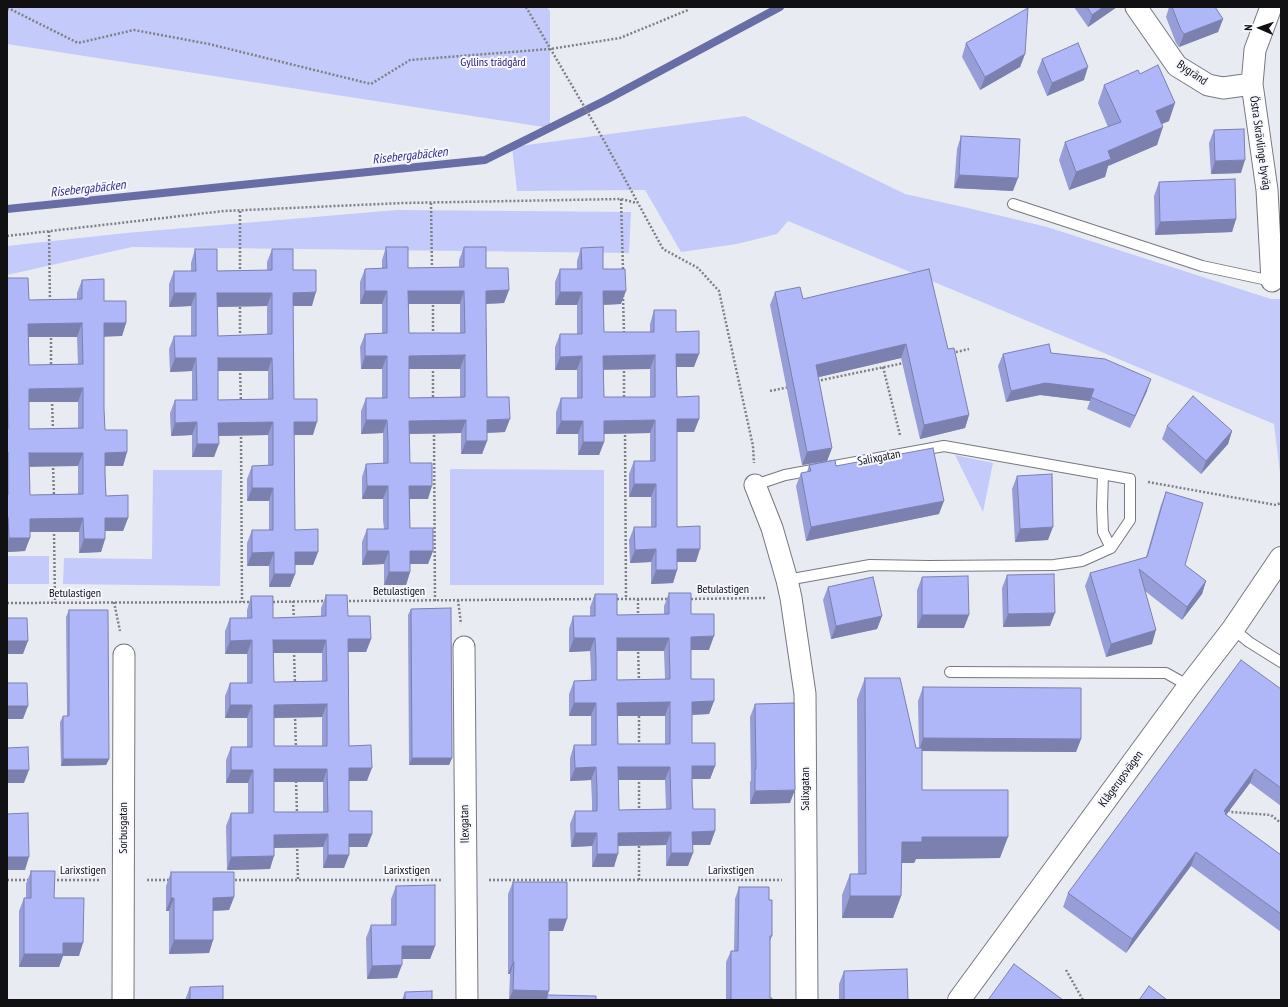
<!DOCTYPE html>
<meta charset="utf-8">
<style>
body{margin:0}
#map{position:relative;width:1288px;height:1007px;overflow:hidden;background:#e9ebf3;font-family:"PT Sans Narrow",sans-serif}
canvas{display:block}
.frame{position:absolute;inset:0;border:8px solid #111114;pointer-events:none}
.north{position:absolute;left:1240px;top:8px;width:40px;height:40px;-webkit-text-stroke:3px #f7f8ff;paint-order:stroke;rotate:272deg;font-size:11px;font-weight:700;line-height:16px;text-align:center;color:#111114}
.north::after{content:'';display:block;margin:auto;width:14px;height:18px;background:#111114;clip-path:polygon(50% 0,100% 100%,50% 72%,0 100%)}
</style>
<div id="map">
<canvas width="1288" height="1007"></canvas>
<div class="frame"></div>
<div class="north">N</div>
</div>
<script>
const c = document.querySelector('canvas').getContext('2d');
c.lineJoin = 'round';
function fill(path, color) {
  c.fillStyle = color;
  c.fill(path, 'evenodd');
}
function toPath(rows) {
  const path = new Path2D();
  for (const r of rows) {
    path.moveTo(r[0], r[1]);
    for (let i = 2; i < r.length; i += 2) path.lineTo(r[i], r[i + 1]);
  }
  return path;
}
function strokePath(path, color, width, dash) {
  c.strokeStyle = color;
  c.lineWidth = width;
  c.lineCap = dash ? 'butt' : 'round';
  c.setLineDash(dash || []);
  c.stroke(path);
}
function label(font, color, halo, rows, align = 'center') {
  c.font = font + ' "PT Sans Narrow",sans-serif';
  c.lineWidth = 4;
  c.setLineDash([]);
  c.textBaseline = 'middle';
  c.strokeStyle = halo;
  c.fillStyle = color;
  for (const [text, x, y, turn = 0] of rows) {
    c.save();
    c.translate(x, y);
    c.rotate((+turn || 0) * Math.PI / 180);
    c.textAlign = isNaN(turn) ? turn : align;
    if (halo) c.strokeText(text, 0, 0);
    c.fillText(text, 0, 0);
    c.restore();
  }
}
const green = toPath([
 [7,7,547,7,550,11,550,128,7,44],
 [745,116,905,194,968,208,1047,227,1271,299,1281,299,1281,494,1280,495,1281,481,1274,424,788,221,777,234,737,244,681,252,645,190,517,191,512,147],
 [397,210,631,212,629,253,132,247,7,275,7,246,126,233],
 [955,455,993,463,983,512],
 [450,469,604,470,604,585,450,585],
 [153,470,222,470,220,586,63,584,64,558,152,559],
 [7,556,49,556,49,584,7,584]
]);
const stream = toPath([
 [7,209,485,160,606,100,780,7]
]);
const path = toPath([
 [526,7,602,137,663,249,698,268,719,291,753,446,754,463],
 [7,9,10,9,78,43,134,30,209,44,371,84,410,60,550,49,620,38,688,10],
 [621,199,623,270],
 [431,203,432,270],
 [240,211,240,272],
 [49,231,50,303],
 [7,236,224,211,403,203,621,199,637,203],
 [623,295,624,334],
 [433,301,433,336],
 [240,303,240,338],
 [51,334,51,367],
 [952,353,969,349],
 [433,367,433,400],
 [624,367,624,400],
 [883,367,900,435],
 [240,369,241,402],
 [817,381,904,363],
 [770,391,789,387],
 [52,400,53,431],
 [434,431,435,601],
 [625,431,626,599],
 [241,433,242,602],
 [53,464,54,497],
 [1148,482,1276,505,1281,503],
 [54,530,55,603],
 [613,599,670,599],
 [638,599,638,617],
 [687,599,766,598],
 [458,600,461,624],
 [293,601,294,620],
 [345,601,596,599],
 [114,602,120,631],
 [269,602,326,601],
 [7,603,252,602],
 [638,648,639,681],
 [294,651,295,684],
 [639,712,639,745],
 [295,715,296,750],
 [639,778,639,811],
 [296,781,297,814],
 [1228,810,1231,812,1271,815,1281,823],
 [639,842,639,880],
 [297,845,298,880],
 [7,880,30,880],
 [53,880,100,880],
 [147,880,170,880],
 [231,880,442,880],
 [489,880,782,880],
 [1066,970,1083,1000]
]);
const lane = toPath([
 [1013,204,1202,266,1272,281],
 [1103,474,1102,507,1103,532,1111,548],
 [755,485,785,475,944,446,1130,479,1130,520,1111,548,1082,561,1054,565,929,566,870,565,787,580],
 [1233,629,1249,642,1281,662],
 [950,672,1166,673,1189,686]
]);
const street = toPath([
 [1136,7,1177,66,1208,85,1223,88,1252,84],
 [1271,7,1255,50,1252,84,1267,190,1272,281],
 [755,485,772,528,787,580,791,598,805,694,807,1000],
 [464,647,467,1000],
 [123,1000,124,655]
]);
const secondary = toPath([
 [959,1000,1189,686,1233,629,1281,558]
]);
const wall = toPath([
 [1074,7,1117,7,1088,27],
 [1169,7,1215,7,1223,19,1218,32,1179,47,1176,43,1166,17],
 [966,43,1025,54,1020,67,980,90,962,57],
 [1042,59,1084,80,1047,96,1037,72],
 [1140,74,1169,121,1162,124,1157,145,1108,166,1105,177,1069,190,1059,160,1065,142,1108,127,1098,103,1104,85],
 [1214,130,1241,173,1211,174,1209,143],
 [961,136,1013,191,954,188,957,149],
 [1159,182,1236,219,1232,232,1155,235,1154,196],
 [386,247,408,268,459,267,459,260,464,247,509,290,504,303,486,304,487,397,505,432,487,433,487,441,482,454,461,454,461,433,409,434,410,463,428,499,410,499,410,528,433,551,428,564,410,564,410,572,406,585,384,585,384,564,362,565,362,542,367,529,384,529,383,520,383,499,362,499,362,477,366,464,383,464,383,433,361,434,361,411,366,398,382,398,382,369,361,369,360,347,365,334,382,333,382,304,360,304,360,282,365,269,382,268,382,260],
 [409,304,460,304,460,333,409,333],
 [409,369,460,369,460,397,409,398],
 [581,248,603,269,621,304,603,305,604,332,650,332,650,324,654,310,676,332,694,367,677,367,677,397,699,419,694,432,677,432,677,527,696,562,677,562,677,570,673,583,651,584,651,562,630,563,629,540,634,527,651,527,651,497,629,497,629,474,634,461,650,461,650,433,604,434,604,442,599,455,578,455,578,434,556,434,556,412,561,398,577,398,577,370,555,370,555,347,560,334,577,334,577,305,555,305,555,282,560,269,577,269,577,261],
 [603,369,650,369,650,397,604,397],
 [195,249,217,271,267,270,267,262,272,249,293,270,312,306,293,306,294,399,313,435,294,435,295,530,318,552,313,565,295,565,295,574,290,587,269,587,269,566,247,566,247,543,252,530,269,530,269,501,247,501,247,479,252,466,268,465,268,435,218,436,214,457,192,457,192,435,171,436,170,413,175,400,192,400,192,371,170,372,169,349,174,336,191,336,191,306,169,307,169,284,174,271,191,271,191,263],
 [267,306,267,335,218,336,217,307],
 [218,371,268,371,268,399,218,400],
 [7,278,29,300,77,299,77,293,82,280,126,323,122,336,104,336,104,409,105,430,127,452,123,466,105,466,106,496,128,518,123,531,105,531,105,539,101,552,79,553,79,532,30,532,25,551,7,552],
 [29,337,77,337,78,364,29,365],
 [29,402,78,402,78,428,29,429],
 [29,466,78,466,78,494,30,495],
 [775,292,803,299,948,349,969,415,965,428,920,439,901,358,818,377,832,448,827,461,802,465,770,305],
 [1051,353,1147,391,1130,428,1087,409,1090,401,1040,395,1006,402,998,366,1003,354],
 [1167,426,1232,431,1228,444,1201,474,1162,439],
 [809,465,836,466,939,514,806,541,796,486,801,473,807,472],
 [1017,476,1048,540,1015,542,1012,489],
 [1166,492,1185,565,1206,581,1202,594,1182,620,1145,591,1152,644,1106,657,1085,586,1090,573,1146,557,1161,505],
 [1007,575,1050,626,1003,627,1002,588],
 [922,577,964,628,917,628,917,590],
 [828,587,882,616,877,629,831,639,823,600],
 [669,593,691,614,709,650,691,650,691,679,714,701,709,714,692,715,692,743,715,766,710,779,692,779,693,809,715,831,710,845,693,845,688,866,666,866,666,845,618,846,614,867,592,867,592,846,571,847,570,824,575,811,592,811,592,802,591,780,570,781,570,758,574,745,591,745,591,716,569,716,569,694,574,681,591,681,591,672,590,651,569,652,569,629,573,616,590,616,590,607,595,594,617,615,664,614,664,606],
 [617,651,664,651,665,679,617,680],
 [617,716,665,716,665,744,618,744],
 [618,780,665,780,666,809,619,810],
 [326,595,371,639,366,652,348,652,349,746,367,781,349,781,349,811,372,834,367,847,349,847,344,868,323,868,323,847,274,848,270,869,227,870,226,826,231,813,248,813,248,783,226,783,226,760,231,747,247,747,247,718,225,718,225,696,230,683,247,683,247,654,225,654,225,631,230,618,247,618,247,610,251,596,273,618,321,617,321,608],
 [273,653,322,653,322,681,274,682],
 [322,717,322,746,274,746,274,718],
 [274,782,323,782,323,812,274,812],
 [411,609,452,758,449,765,409,765,408,615],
 [69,610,109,759,106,765,61,766,60,722,63,716,67,716,66,617],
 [865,678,916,748,919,748,918,701,923,687,1081,739,1076,752,922,751,922,790,1000,858,916,859,914,863,902,863,901,896,893,918,842,918,842,895,850,874,858,874,857,699],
 [1281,689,1281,806,1250,783,1226,815,1281,855,1281,932,1191,866,1126,953,1063,907,1068,893],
 [755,704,790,803,750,804,750,782,751,780,750,717],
 [31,871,79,956,63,956,59,967,19,967,19,911,24,898,26,898,26,884],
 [171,872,234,897,229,910,213,911,213,940,209,953,169,954,169,911,166,911,166,886],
 [513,882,563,931,549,931,547,1000,509,1000,510,974,508,974,508,894],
 [396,886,435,946,430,959,402,959,397,978,367,979,366,938,371,925,391,925,391,899],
 [739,887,769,900,772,936,770,941,770,998,772,1000,726,1000,726,962,731,951,734,951,735,899],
 [844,971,908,1000,839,1000,839,984],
 [190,987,223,1000,185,1000],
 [405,992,432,1000,402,1000]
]);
const shadedWall = toPath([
 [1103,7,1117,7,1088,27,1092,15],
 [1223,19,1218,32,1179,47,1184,34],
 [1025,54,1020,67,980,90,985,77],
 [1088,67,1084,80,1047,96,1052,83],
 [1175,103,1169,121,1150,129,1156,111],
 [1163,127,1157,145,1108,166,1105,177,1069,190,1076,172,1108,151],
 [1245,160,1241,173,1211,174,1215,161],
 [959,175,1018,178,1013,191,954,188],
 [1236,219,1232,232,1155,235,1160,222],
 [509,290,504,303,481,304,486,291],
 [365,291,387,291,382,304,360,304],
 [408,291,464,291,460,304,404,304],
 [603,291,626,291,621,304,598,305],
 [316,292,312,306,288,306,293,293],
 [560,292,582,292,577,305,555,305],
 [174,293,196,293,191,306,169,307],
 [217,293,272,293,267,306,213,307],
 [82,323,77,337,24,337,28,324],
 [104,323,126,323,122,336,99,337],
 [906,344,901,358,811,379,816,365],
 [676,354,699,354,694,367,672,367],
 [465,355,460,369,404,369,409,356],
 [655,355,650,369,598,370,603,356],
 [365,356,387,356,382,369,361,369],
 [582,356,577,370,555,370,560,357],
 [175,358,196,358,192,371,170,372],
 [218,358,272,358,268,371,213,371],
 [1151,379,1147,391,1130,428,1135,416],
 [1045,383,1094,389,1090,401,1040,395,1006,402,1011,391],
 [83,388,78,402,24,402,29,389],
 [969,415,965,428,920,439,924,425],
 [510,419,505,432,482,433,487,420],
 [677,419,699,419,694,432,672,432],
 [366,420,387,420,383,433,361,434],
 [466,420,461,433,404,434,409,421],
 [655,420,650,433,599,434,604,421],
 [561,421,583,421,578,434,556,434],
 [197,422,192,435,171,436,175,423],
 [273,422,268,435,213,436,218,423],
 [294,422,317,422,313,435,290,435],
 [1232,431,1228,444,1201,474,1206,461],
 [466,441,487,441,482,454,461,454],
 [583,442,604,442,599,455,578,455],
 [197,444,219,444,214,457,192,457],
 [832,448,827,461,802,465,807,452],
 [127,452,123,466,100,466,105,453],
 [29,453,83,453,78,466,25,467],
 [634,484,656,484,651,497,629,497],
 [367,486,388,486,383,499,362,499],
 [409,486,432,486,428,499,405,499],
 [252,488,273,488,269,501,247,501],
 [944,501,939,514,806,541,811,527],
 [83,518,79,532,25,532,30,519],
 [105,518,128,518,123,531,100,531],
 [1053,527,1048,540,1015,542,1020,529],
 [9,538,30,538,25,551,7,552,7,543],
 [84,539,105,539,101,552,79,553],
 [656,549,651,562,630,563,635,550],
 [677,549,700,549,696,562,672,562],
 [367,551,389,551,384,564,362,565],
 [410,551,433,551,428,564,405,564],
 [274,552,269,566,247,566,252,553],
 [295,552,318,552,313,565,290,565],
 [656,570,677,570,673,583,651,584],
 [389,572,410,572,406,585,384,585],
 [274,574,295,574,290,587,269,587],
 [1206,581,1202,594,1182,620,1187,607],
 [1055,613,1050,626,1003,627,1008,614],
 [922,615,969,615,964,628,917,628],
 [882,616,877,629,831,639,836,626],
 [1156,630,1152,644,1106,657,1111,644],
 [714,636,709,650,686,650,691,637],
 [574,638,595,638,590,651,569,652],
 [617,638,669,638,664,651,612,651],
 [348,639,371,639,366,652,343,652],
 [252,640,247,654,225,654,230,641],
 [273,640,326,640,322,653,268,653],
 [7,641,28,641,23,654,7,654],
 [714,701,709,714,687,715,692,702],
 [670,702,665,716,612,716,617,703],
 [574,703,596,703,591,716,569,716],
 [327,704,322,717,269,718,274,705],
 [230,705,252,705,247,718,225,718],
 [7,706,28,706,23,719,7,719],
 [923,738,1081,739,1076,752,919,751],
 [412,758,452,758,449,765,409,765],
 [63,759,109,759,106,765,61,766],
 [692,766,715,766,710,779,687,779],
 [596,767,591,780,570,781,575,768],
 [618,767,670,767,665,780,613,780],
 [349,768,372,768,367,781,344,781],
 [274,769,327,769,323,782,269,782],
 [1255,769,1250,783,1223,819,1224,811],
 [7,770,29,770,24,783,7,783],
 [231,770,253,770,248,783,226,783],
 [795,790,790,803,750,804,755,791],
 [715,831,710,845,687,845,692,832],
 [671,832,666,845,614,846,618,833],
 [575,833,597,833,592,846,571,847],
 [328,834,323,847,270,848,274,835],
 [349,834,372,834,367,847,344,847],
 [922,837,1008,837,1000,858,916,859,914,863,894,863,902,842],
 [1196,852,1191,866,1126,953,1132,939],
 [671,853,693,853,688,866,666,866],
 [597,854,618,854,614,867,592,867],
 [328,855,349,855,344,868,323,868],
 [274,856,270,869,227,870,231,857],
 [7,857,29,857,25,870,7,870],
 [850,896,901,896,893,918,842,918],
 [234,897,229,910,208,911,213,898],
 [171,898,174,898,169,911,166,911],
 [549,919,567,919,563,931,545,931],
 [174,940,213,940,209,953,169,954],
 [63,943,83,943,79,956,63,956,59,967,19,967,24,954],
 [402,946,435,946,430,959,397,959],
 [513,962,514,962,510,974,508,974],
 [402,965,397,978,367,979,372,966],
 [513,990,549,991,546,1000,509,1000]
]);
const building = toPath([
 [1087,7,1103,7,1092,15,1087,7],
 [1172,7,1215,7,1223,19,1184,34,1181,30,1172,7],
 [1028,8,1025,54,985,77,966,43,1028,8],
 [1078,43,1088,67,1052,83,1042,59,1078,43],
 [1158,65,1175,103,1156,111,1163,127,1108,151,1111,159,1076,172,1065,142,1121,122,1104,85,1138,70,1140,74,1158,65],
 [1244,129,1245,160,1215,161,1214,130,1244,129],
 [961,136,1020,139,1018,178,959,175,961,136],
 [1235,179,1236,219,1160,222,1159,182,1235,179],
 [386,247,408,247,408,268,464,267,464,247,486,247,486,268,508,268,509,290,486,291,486,311,487,397,509,397,510,419,487,420,487,441,466,441,466,420,409,421,410,463,432,463,432,486,409,486,410,528,433,528,433,551,410,551,410,572,389,572,389,551,367,551,367,529,388,529,388,486,367,486,366,464,388,463,388,442,387,420,366,420,366,398,387,398,387,356,365,356,365,334,387,333,387,291,365,291,365,269,387,268,386,247],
 [408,291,464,291,465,333,409,333,408,291],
 [465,355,465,397,409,398,409,356,465,355],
 [603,247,603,269,625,269,626,291,603,291,604,332,654,332,654,310,676,310,676,332,699,331,699,354,676,354,677,397,699,396,699,419,677,419,677,527,700,526,700,549,677,549,677,570,656,570,656,549,635,550,634,527,656,527,656,484,634,484,634,461,655,461,655,420,604,421,604,442,583,442,583,421,561,421,561,398,582,398,582,356,560,357,560,334,582,334,582,292,560,292,560,269,582,269,581,248,603,247],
 [655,355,655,397,604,397,603,356,655,355],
 [195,249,217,249,217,271,272,270,272,249,293,249,293,270,316,270,316,292,293,293,294,399,317,399,317,422,294,422,295,530,318,529,318,552,295,552,295,574,274,574,274,552,252,553,252,530,273,530,273,488,252,488,252,466,273,465,273,422,218,423,219,444,197,444,197,422,175,423,175,400,197,400,196,358,175,358,174,336,196,336,196,293,174,293,174,271,196,271,195,249],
 [217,293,272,293,272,334,218,336,217,293],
 [218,358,272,358,273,399,218,400,218,358],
 [929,269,948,349,954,348,969,415,924,425,906,344,816,365,832,448,807,452,775,292,800,287,803,299,929,269],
 [7,278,28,278,29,300,82,299,82,280,104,279,104,301,126,301,126,323,104,323,104,409,105,430,127,430,127,452,105,453,105,474,106,496,128,495,128,518,105,518,105,539,84,539,83,518,30,519,30,538,9,538,8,517,7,517,7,495,8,495,8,452,7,452,7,429,8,429,7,278],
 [82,323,83,364,29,365,28,324,82,323],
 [83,388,83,428,29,429,29,389,83,388],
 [29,453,83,453,83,494,30,495,29,453],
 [1049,344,1051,353,1105,359,1151,379,1135,416,1091,397,1094,389,1045,383,1011,391,1003,354,1049,344],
 [1193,396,1232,431,1206,461,1167,426,1193,396],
 [933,448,944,501,811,527,801,473,811,471,809,465,835,460,836,466,933,448],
 [1052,474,1053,527,1020,529,1017,476,1052,474],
 [1166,492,1203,503,1185,565,1206,581,1187,607,1139,569,1156,630,1111,644,1090,573,1147,557,1166,492],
 [1054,574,1055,613,1008,614,1007,575,1054,574],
 [968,576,969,615,922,615,922,577,968,576],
 [873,577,882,616,836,626,828,587,873,577],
 [669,593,691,593,691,614,714,614,714,636,691,637,691,679,714,679,714,701,692,702,692,743,715,743,715,766,692,766,692,787,693,809,715,809,715,831,692,832,693,853,671,853,671,832,618,833,618,854,597,854,597,833,575,833,575,811,597,811,597,789,596,767,575,768,574,745,596,745,596,703,574,703,574,681,596,680,596,659,595,638,574,638,573,616,595,616,595,594,617,594,617,615,669,614,669,593],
 [617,638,669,638,670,679,617,680,617,638],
 [670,702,670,744,618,744,617,703,670,702],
 [618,767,670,767,671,809,619,810,618,767],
 [326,595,347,595,348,616,370,616,371,639,348,639,349,746,371,745,372,768,349,768,349,811,372,811,372,834,349,834,349,855,328,855,328,834,274,835,274,856,231,857,231,813,253,813,253,770,231,770,231,747,252,747,252,705,230,705,230,683,252,683,252,640,230,641,230,618,252,618,251,596,273,596,273,618,326,616,326,595],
 [273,640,326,640,327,681,274,682,273,640],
 [327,704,327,746,274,746,274,705,327,704],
 [274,769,327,769,328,812,274,812,274,769],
 [451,608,452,758,412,758,411,609,451,608],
 [69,610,108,610,109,759,63,759,63,716,69,716,69,610],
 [7,618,27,618,28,641,7,641,7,618],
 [1241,660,1281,689,1281,788,1255,769,1224,811,1226,812,1225,814,1281,855,1281,914,1196,852,1132,939,1068,893,1241,660],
 [865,678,900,678,916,748,922,748,922,790,1008,790,1008,837,922,837,922,842,902,842,901,896,850,896,850,874,866,874,865,678],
 [7,683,27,683,28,706,7,706,7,683],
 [923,687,1081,688,1081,739,923,738,923,687],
 [794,703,795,790,755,791,755,769,756,769,755,704,794,703],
 [28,747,29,770,7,770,7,748,28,747],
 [28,813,29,857,7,857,7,814,28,813],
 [31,871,55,871,54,898,84,898,83,943,63,943,63,954,24,954,24,898,31,898,31,871],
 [171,872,234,872,234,897,213,898,213,940,174,940,174,898,171,898,171,872],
 [513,882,567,882,567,919,549,919,549,991,513,990,514,962,513,962,513,882],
 [435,885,435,946,402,946,402,965,372,966,371,925,396,925,396,886,435,885],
 [739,887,769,887,769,900,772,900,772,936,770,936,770,998,772,998,772,1000,731,1000,731,951,738,951,739,887],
 [1014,964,1063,1000,988,1000,1014,964],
 [907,969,908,1000,844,1000,844,971,907,969],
 [223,986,223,1000,190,1000,190,987,223,986],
 [1149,986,1167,1000,1139,1000,1149,986],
 [432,991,432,1000,405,1000,405,992,432,991],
 [547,995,596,996,596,1000,547,1000,547,995]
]);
const parkNames = [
 ["Gyllins trädgård",493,63]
];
const streetNames = [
 ["Bygränd",1192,73,34],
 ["Östra Skrävlinge byväg",1260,143,82],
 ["Salixgatan",879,458,-11],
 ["Betulastigen",723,590],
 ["Betulastigen",399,592],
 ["Betulastigen",75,594],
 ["Klågerupsvägen",1121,779,-54],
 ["Salixgatan",806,789,-90],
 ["Ilexgatan",465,824,-91],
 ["Sorbusgatan",124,828,-90],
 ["Larixstigen",83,871],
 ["Larixstigen",407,871],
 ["Larixstigen",731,871]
];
const waterNames = [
 ["Risebergabäcken",410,156,-6],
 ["Risebergabäcken",88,189,-6]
];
fill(green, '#c4caf9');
strokePath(stream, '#686da5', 8);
strokePath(lane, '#77787f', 12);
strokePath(street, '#77787f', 23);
strokePath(secondary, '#77787f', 24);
strokePath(path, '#7f8085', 2.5, [2, 2]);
strokePath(lane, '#fff', 10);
strokePath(street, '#fff', 21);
strokePath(secondary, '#fff', 22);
fill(wall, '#979dd6');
fill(shadedWall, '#7b80ae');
fill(building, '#b0b7f9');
strokePath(building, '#7b80ae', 1);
label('12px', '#261974', '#f7f8ff', parkNames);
label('12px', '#111114', '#f7f8ff', streetNames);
label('italic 13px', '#342f8a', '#f7f8ff', waterNames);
</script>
